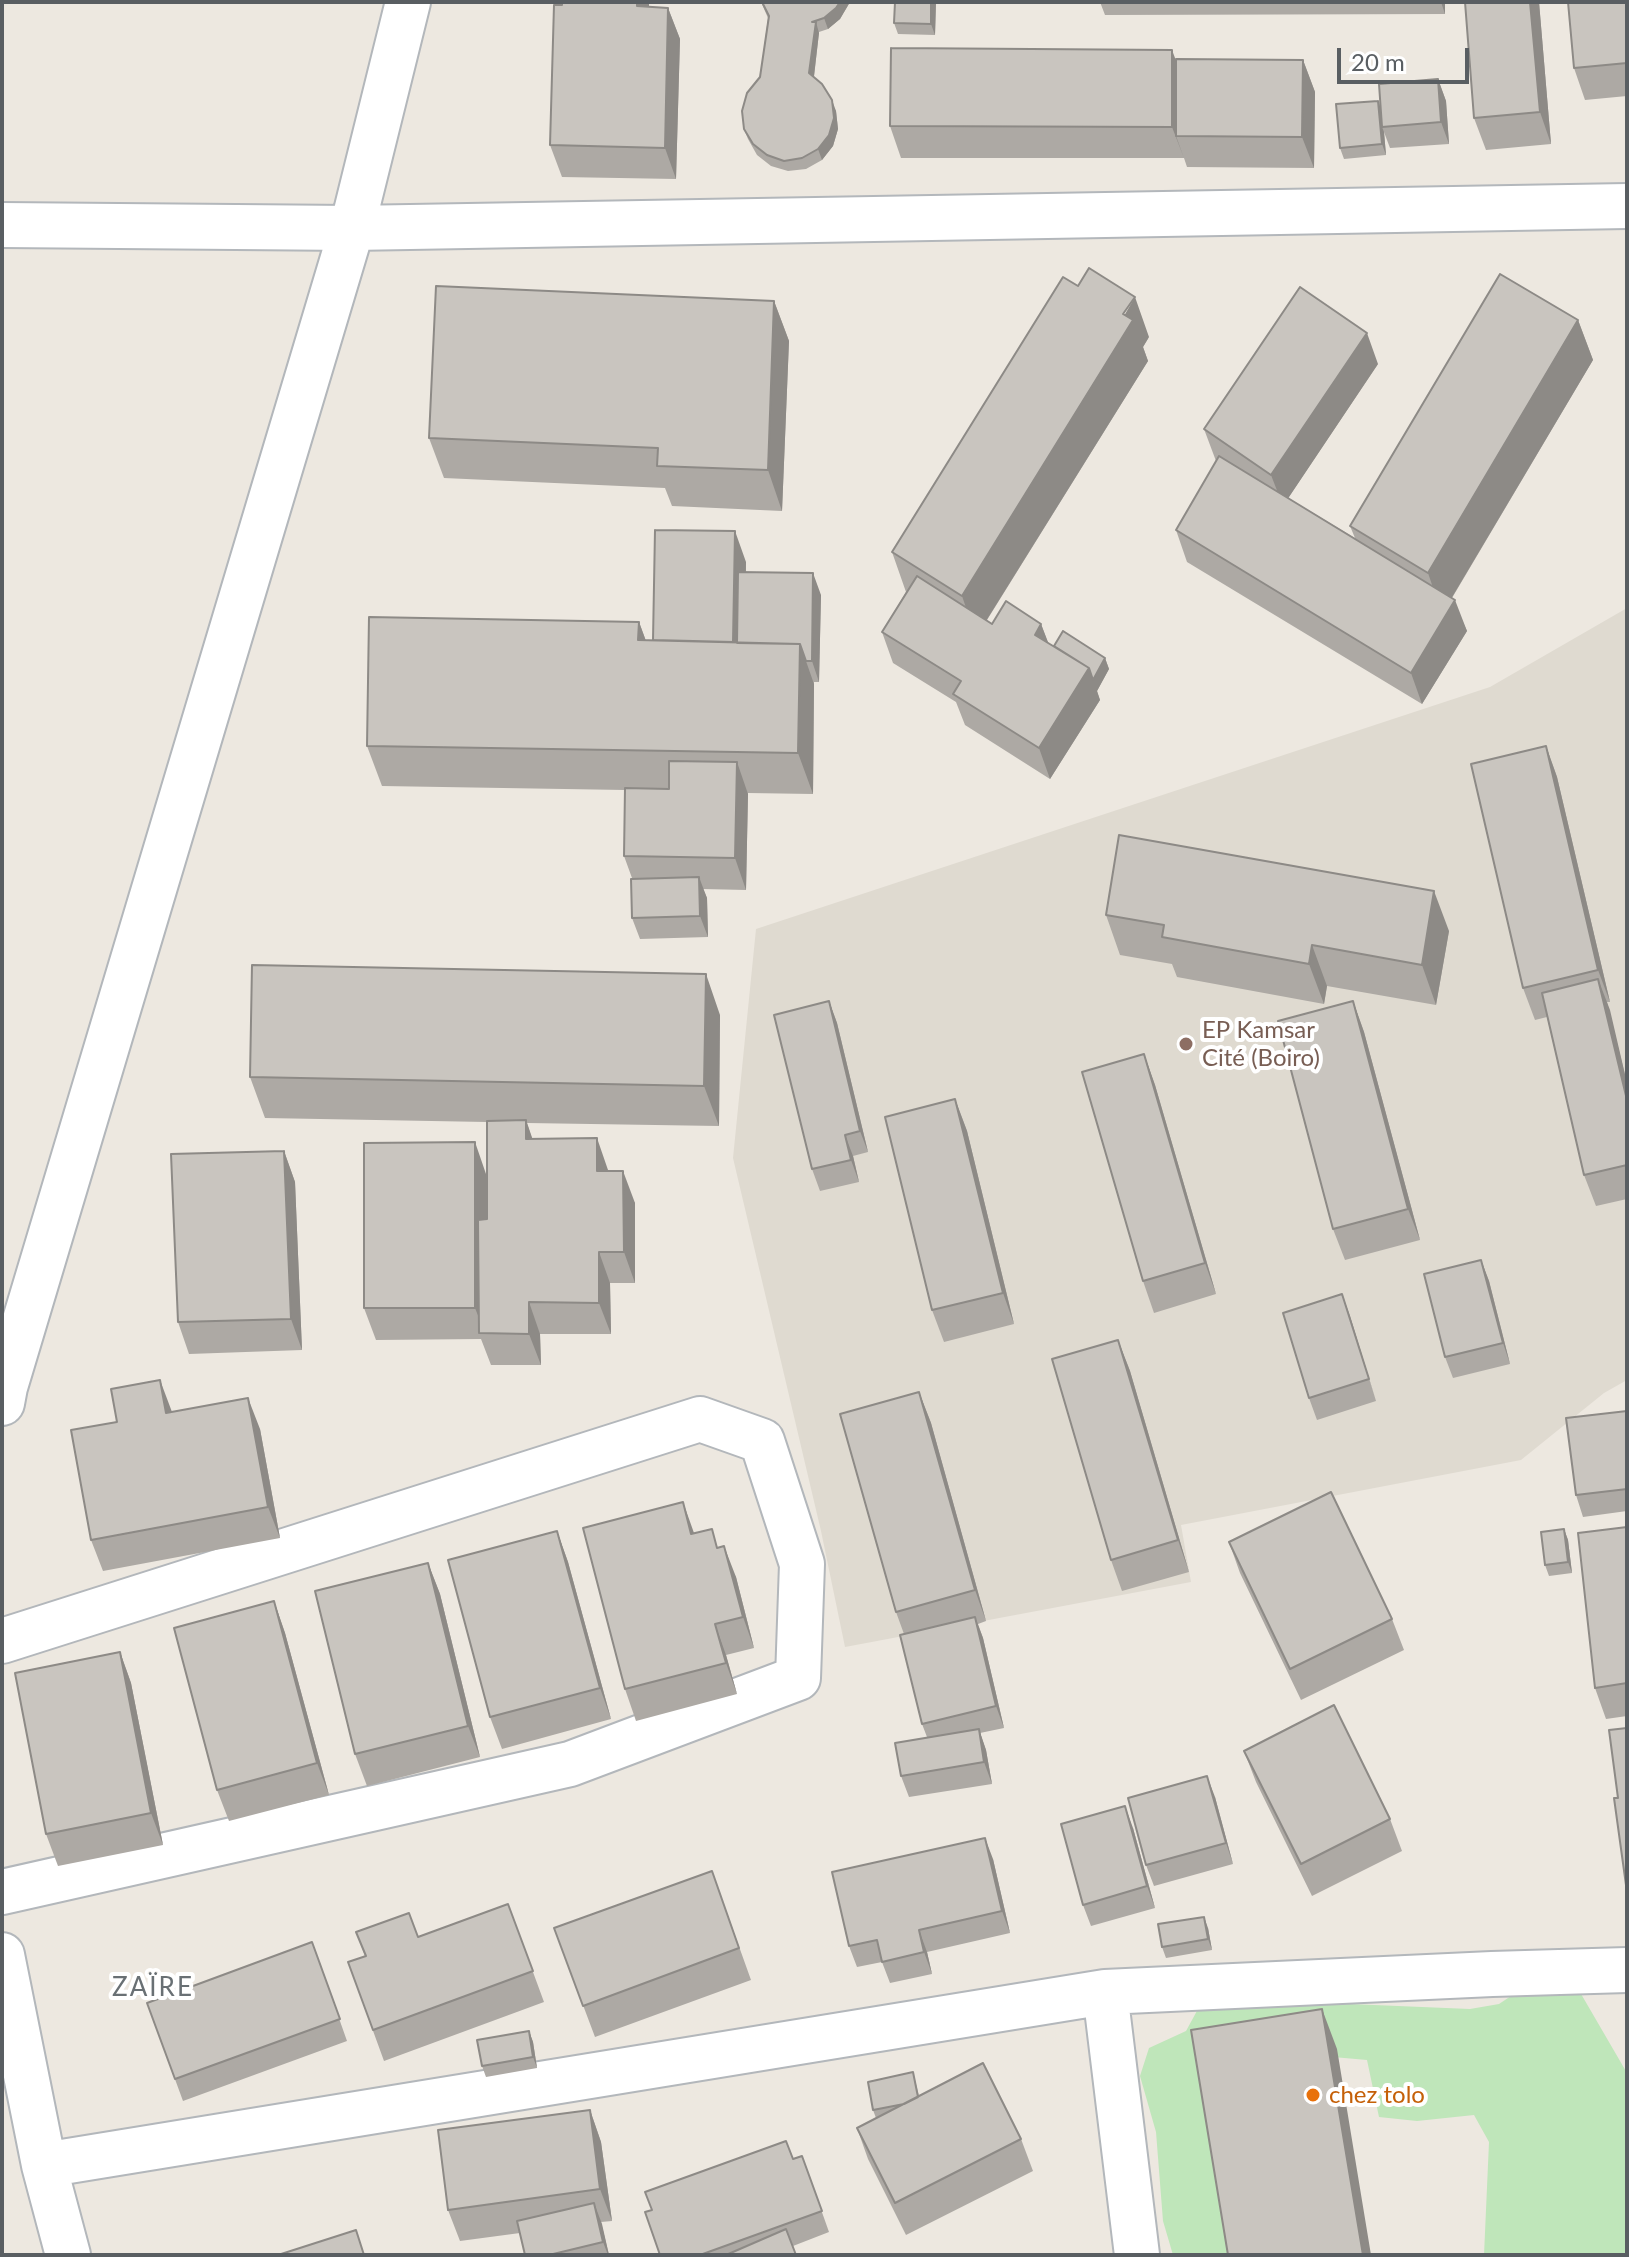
<!DOCTYPE html>
<meta charset="utf-8">
<style>
body{margin:0}
#map{position:relative;width:1629px;height:2257px;overflow:hidden;background:#ede8e0;font-family:Lato,sans-serif}
canvas{display:block}
.frame{position:absolute;inset:0;border:4px solid #595e62;pointer-events:none}
.scale{position:absolute;left:1337px;top:48px;width:132px;height:36px;box-sizing:border-box;border:4px solid #595e62;border-top:0;padding-left:10px;font-size:24px;line-height:28px;white-space:nowrap;color:#595e62;-webkit-text-stroke:6px #fff;paint-order:stroke}
</style>
<div id="map">
<canvas width="1629" height="2257"></canvas>
<div class="frame"></div>
<div class="scale">20 m</div>
</div>
<script>
const c = document.querySelector('canvas').getContext('2d');
c.lineJoin = 'round';
function fill(path, color) {
  c.fillStyle = color;
  c.fill(path, 'evenodd');
}
function toPath(rows) {
  const path = new Path2D();
  for (const r of rows) {
    path.moveTo(r[0], r[1]);
    for (let i = 2; i < r.length; i += 2) path.lineTo(r[i], r[i + 1]);
  }
  return path;
}
function strokePath(path, color, width, dash) {
  c.strokeStyle = color;
  c.lineWidth = width;
  c.lineCap = dash ? 'butt' : 'round';
  c.setLineDash(dash || []);
  c.stroke(path);
}
function label(font, color, halo, rows, align = 'center') {
  c.font = font + ' Lato,sans-serif';
  c.lineWidth = 8;
  c.setLineDash([]);
  c.textBaseline = 'middle';
  c.strokeStyle = halo;
  c.fillStyle = color;
  for (const [text, x, y, turn = 0] of rows) {
    c.save();
    c.translate(x, y);
    c.rotate((+turn || 0) * Math.PI / 180);
    c.textAlign = isNaN(turn) ? turn : align;
    if (halo) c.strokeText(text, 0, 0);
    c.fillText(text, 0, 0);
    c.restore();
  }
}
const education = toPath([
 [1627,608,1627,1380,1604,1393,1521,1460,1181,1525,1191,1582,845,1647,821,1531,733,1158,756,929,1490,687]
]);
const green = toPath([
 [1529,1984,1577,1987,1627,2073,1627,2255,1484,2255,1489,2142,1474,2115,1417,2121,1379,2117,1367,2060,1333,2057,1236,2255,1173,2255,1163,2221,1156,2132,1140,2076,1149,2048,1186,2031,1198,2009,1302,2002,1470,2009,1499,2004]
]);
const minor = toPath([
 [2,225,352,228,1627,206],
 [2,1403,5,1387,352,228,408,2],
 [2,1641,700,1419,762,1441,802,1564,798,1678,570,1764,2,1892],
 [2,1955,44,2165,68,2255],
 [1105,1992,1137,2255],
 [44,2165,1105,1992,1492,1974,1627,1970]
]);
const wall = toPath([
 [562,2,649,2,649,7,668,8,680,39,676,179,562,177,550,145],
 [761,2,850,2,840,19,828,29,819,32,814,77,836,111,838,129,833,146,822,160,806,169,788,171,771,166,757,155,748,139,744,129,760,77,768,18],
 [895,2,936,2,935,35,898,34,894,23],
 [1100,2,1445,2,1445,14,1105,15],
 [1465,2,1539,2,1551,144,1486,150,1474,118],
 [1627,2,1627,96,1585,100,1574,68],
 [1176,59,1303,60,1315,92,1314,168,1187,167,1184,158,901,158,890,126],
 [1438,79,1446,101,1449,144,1390,148,1384,132,1386,155,1344,159,1340,148,1380,107],
 [774,301,789,341,782,511,672,506,665,488,444,478,429,438],
 [1578,320,1593,360,1452,598,1467,631,1422,704,1187,562,1176,530,1216,461,1204,429,1378,364,1288,498,1355,538,1350,526],
 [1149,337,1143,347,1148,361,987,620,992,624,1041,624,1048,643,1054,646,1105,658,1109,669,1097,691,1100,700,1050,779,965,725,956,702,893,663,882,632,906,592,892,552],
 [746,562,746,572,821,595,819,682,814,682,813,794,748,793,746,890,703,889,707,898,708,937,640,939,632,918,632,878,624,856,625,790,382,786,367,746,639,622,646,641,653,641],
 [1546,746,1557,777,1610,1002,1607,1002,1627,1083,1627,1199,1596,1206,1584,1175,1547,1017,1535,1020,1523,988],
 [1106,915,1449,931,1436,1005,1327,986,1324,1004,1177,977,1172,964,1120,955],
 [829,1001,837,1023,868,1152,853,1156,859,1182,820,1191,812,1169],
 [1353,1001,1364,1032,1420,1240,1345,1260,1333,1229],
 [720,1015,719,1126,527,1123,532,1139,608,1170,635,1203,635,1283,610,1283,611,1334,540,1334,541,1365,491,1365,481,1339,376,1340,364,1308,486,1174,487,1219,487,1122,265,1118,250,1077],
 [1144,1054,1155,1085,1216,1294,1154,1313,1143,1281],
 [955,1099,967,1131,1014,1324,944,1342,932,1310],
 [284,1151,295,1182,302,1350,189,1354,178,1322],
 [1481,1260,1489,1281,1510,1364,1453,1378,1445,1357],
 [1342,1294,1376,1401,1317,1420,1309,1398],
 [1118,1340,1130,1371,1189,1572,1122,1591,1111,1560],
 [919,1392,931,1423,986,1621,978,1624,983,1638,1004,1728,980,1733,986,1750,992,1784,909,1797,901,1776,927,1737,922,1724,904,1634,896,1612],
 [1627,1411,1627,1511,1583,1517,1576,1495],
 [172,1412,260,1429,280,1538,103,1571,91,1540],
 [1627,1527,1627,1716,1606,1719,1595,1688],
 [1564,1529,1568,1540,1572,1573,1549,1576,1545,1565],
 [557,1531,568,1562,611,1719,502,1749,490,1717],
 [695,1533,719,1548,736,1577,754,1648,726,1655,737,1694,636,1721,625,1689],
 [1229,1542,1392,1619,1404,1650,1301,1700,1240,1573],
 [428,1563,440,1594,480,1757,367,1786,355,1754],
 [274,1601,285,1633,329,1795,229,1821,217,1790],
 [120,1652,131,1683,163,1845,58,1866,46,1834],
 [1244,1751,1390,1819,1402,1851,1312,1896,1256,1782],
 [1215,1797,1233,1864,1154,1886,1146,1865],
 [1133,1828,1155,1908,1091,1926,1083,1905],
 [993,1859,1010,1933,927,1952,932,1974,890,1983,882,1962,857,1967,849,1946],
 [712,1871,751,1980,595,2037,554,1928],
 [508,1904,544,2002,384,2061,348,1962,365,1956,356,1932,418,1937],
 [1208,1928,1212,1950,1166,1958,1162,1947],
 [312,1942,347,2041,183,2101,147,2003],
 [529,2031,533,2042,537,2068,486,2077,482,2066],
 [913,2072,919,2096,1021,2139,1033,2171,906,2235,868,2159,857,2128,876,2118,873,2110],
 [590,2110,601,2142,612,2221,601,2222,609,2255,525,2255,520,2233,460,2241,448,2210],
 [802,2156,829,2232,793,2246,796,2255,660,2255,793,2159]
]);
const shadedWall = toPath([
 [637,2,649,2,649,38,637,6],
 [840,2,850,2,840,19,828,29,824,18],
 [931,2,936,2,935,35,931,24],
 [1441,2,1445,2,1445,14],
 [1530,2,1539,2,1551,144,1540,112],
 [668,8,680,39,676,179,665,148],
 [816,22,819,33,813,84,809,73],
 [1172,50,1184,82,1176,136,1184,158,1172,127],
 [1303,60,1315,92,1314,168,1302,137],
 [1438,79,1446,101,1449,144,1441,122],
 [832,100,836,111,838,129,833,146,822,160,818,149],
 [1378,101,1382,112,1382,127,1384,132,1386,155,1382,144],
 [1135,297,1149,337,1143,347,1148,361,976,637,962,596],
 [774,301,789,341,782,511,768,470],
 [1578,320,1593,360,1442,614,1428,573],
 [1367,333,1378,364,1283,506,1271,475],
 [735,531,746,562,744,660,733,642],
 [813,573,821,595,819,682,812,661],
 [1455,600,1467,631,1422,704,1411,673],
 [639,622,654,663,638,640],
 [1041,624,1053,655,1035,635],
 [800,644,814,684,813,794,798,753],
 [1105,658,1109,669,1097,691,1100,700,1050,779,1039,748,1089,668],
 [1546,746,1557,777,1610,1002,1598,970],
 [737,762,748,794,746,890,735,858],
 [699,877,707,898,708,937,700,916],
 [1434,891,1449,931,1436,1005,1422,965],
 [1312,945,1327,986,1324,1004,1309,964],
 [706,974,720,1015,719,1126,704,1086],
 [1598,979,1610,1010,1627,1083,1627,1100],
 [829,1001,837,1023,868,1152,860,1131],
 [1353,1001,1364,1032,1420,1240,1408,1209],
 [1144,1054,1155,1085,1216,1294,1205,1263],
 [955,1099,967,1131,1014,1324,1003,1293],
 [526,1120,537,1152,526,1139],
 [845,1135,853,1156,859,1182,851,1160],
 [597,1138,608,1170,608,1202,597,1171],
 [475,1142,486,1174,487,1333,485,1333,475,1308],
 [284,1151,295,1182,302,1350,291,1319],
 [623,1171,635,1203,635,1283,624,1252],
 [599,1252,610,1283,611,1334,599,1303],
 [1481,1260,1489,1281,1510,1364,1503,1343],
 [1342,1294,1350,1316,1376,1401,1369,1379],
 [529,1302,540,1334,541,1365,529,1334],
 [1118,1340,1130,1371,1189,1572,1178,1540],
 [160,1380,172,1412,166,1413],
 [919,1392,931,1423,986,1621,975,1590],
 [248,1398,260,1429,280,1538,268,1507],
 [683,1502,694,1533,691,1534],
 [1564,1529,1568,1540,1572,1573,1568,1562],
 [557,1531,568,1562,611,1719,600,1688],
 [724,1546,736,1577,754,1648,743,1617],
 [428,1563,440,1594,480,1757,468,1726],
 [274,1601,285,1633,329,1795,317,1763],
 [975,1617,983,1638,1004,1728,996,1706],
 [715,1624,726,1655,737,1694,726,1663],
 [120,1652,131,1683,163,1845,151,1813],
 [979,1729,986,1750,992,1784,984,1762],
 [1207,1776,1215,1797,1233,1864,1226,1843],
 [1125,1806,1133,1828,1155,1908,1147,1886],
 [985,1838,993,1859,1010,1933,1002,1911],
 [1204,1917,1208,1928,1212,1950,1208,1939],
 [919,1930,927,1952,932,1974,924,1952],
 [1322,2009,1337,2049,1371,2255,1363,2255],
 [529,2031,533,2042,537,2068,533,2057],
 [590,2110,601,2142,612,2221,600,2189],
 [594,2203,602,2224,609,2255,608,2255,603,2242]
]);
const building = toPath([
 [562,2,637,2,637,6,668,8,665,148,550,145,554,5,562,5,562,2],
 [762,2,840,2,836,8,824,18,812,22,816,22,809,73,822,84,832,100,834,118,829,135,818,149,802,158,784,161,767,155,753,144,744,129,742,111,747,93,760,77,769,16,762,2],
 [895,2,931,2,931,24,894,23,895,2],
 [1465,2,1530,2,1540,112,1474,118,1465,2],
 [1568,2,1627,2,1627,63,1574,68,1568,2],
 [891,48,1172,50,1172,127,890,126,891,48],
 [1176,59,1303,60,1302,137,1176,136,1176,59],
 [1438,79,1441,122,1382,127,1379,84,1438,79],
 [1378,101,1382,144,1340,148,1336,104,1378,101],
 [1089,268,1135,297,1123,314,1133,320,962,596,892,552,1063,277,1078,286,1089,268],
 [1500,274,1578,320,1428,573,1350,526,1500,274],
 [436,286,774,301,768,470,657,466,658,448,429,438,436,286],
 [1300,287,1367,333,1271,475,1204,429,1300,287],
 [1219,456,1455,600,1411,673,1176,530,1219,456],
 [655,530,735,531,733,642,653,640,655,530],
 [738,572,813,573,812,661,806,661,800,644,737,643,738,572],
 [917,576,992,624,1006,601,1041,624,1035,635,1089,668,1039,748,953,694,961,681,882,632,917,576],
 [369,617,639,622,638,640,800,644,798,753,367,746,369,617],
 [1063,631,1105,658,1093,680,1089,668,1054,646,1063,631],
 [1546,746,1598,970,1523,988,1471,764,1546,746],
 [669,761,737,762,735,858,624,856,625,788,669,789,669,761],
 [1119,835,1434,891,1422,965,1312,945,1309,964,1162,937,1164,925,1106,915,1119,835],
 [699,877,700,916,632,918,631,879,699,877],
 [252,965,706,974,704,1086,250,1077,252,965],
 [1598,979,1627,1100,1627,1165,1584,1175,1542,993,1598,979],
 [829,1001,860,1131,845,1135,851,1160,812,1169,774,1015,829,1001],
 [1353,1001,1408,1209,1333,1229,1278,1021,1353,1001],
 [1144,1054,1205,1263,1143,1281,1082,1072,1144,1054],
 [955,1099,1003,1293,932,1310,885,1117,955,1099],
 [526,1120,526,1139,597,1138,597,1171,623,1171,624,1252,599,1252,599,1303,529,1302,529,1334,479,1333,478,1220,487,1219,487,1121,526,1120],
 [475,1142,475,1308,364,1308,364,1143,475,1142],
 [284,1151,291,1319,178,1322,171,1154,284,1151],
 [1481,1260,1503,1343,1445,1357,1424,1274,1481,1260],
 [1342,1294,1369,1379,1309,1398,1283,1313,1342,1294],
 [1118,1340,1178,1540,1111,1560,1052,1359,1118,1340],
 [160,1380,166,1413,248,1398,268,1507,91,1540,71,1430,117,1422,111,1389,160,1380],
 [919,1392,975,1590,896,1612,840,1414,919,1392],
 [1627,1411,1627,1489,1576,1495,1566,1418,1627,1411],
 [1331,1492,1392,1619,1290,1669,1229,1542,1331,1492],
 [683,1502,691,1534,712,1529,717,1548,724,1546,743,1617,715,1624,726,1663,625,1689,583,1528,683,1502],
 [1627,1527,1627,1683,1595,1688,1578,1533,1627,1527],
 [1564,1529,1568,1562,1545,1565,1541,1532,1564,1529],
 [557,1531,600,1688,490,1717,448,1560,557,1531],
 [428,1563,468,1726,355,1754,315,1591,428,1563],
 [274,1601,317,1763,217,1790,174,1628,274,1601],
 [975,1617,996,1706,922,1724,900,1635,975,1617],
 [120,1652,151,1813,46,1834,15,1673,120,1652],
 [1334,1705,1390,1819,1301,1864,1244,1751,1334,1705],
 [1627,1728,1627,1885,1626,1885,1614,1798,1618,1798,1609,1730,1627,1728],
 [979,1729,984,1762,901,1776,895,1743,979,1729],
 [1207,1776,1226,1843,1146,1865,1128,1798,1207,1776],
 [1125,1806,1147,1886,1083,1905,1061,1824,1125,1806],
 [985,1838,1002,1911,919,1930,924,1952,882,1962,877,1940,849,1946,832,1872,985,1838],
 [712,1871,739,1948,583,2006,554,1928,712,1871],
 [508,1904,533,1971,373,2030,348,1962,366,1956,356,1932,409,1913,418,1937,508,1904],
 [1204,1917,1208,1939,1162,1947,1158,1924,1204,1917],
 [312,1942,340,2019,175,2079,147,2003,312,1942],
 [1322,2009,1363,2255,1228,2255,1191,2030,1322,2009],
 [529,2031,533,2057,482,2066,477,2040,529,2031],
 [983,2063,1021,2139,895,2203,857,2128,983,2063],
 [913,2072,918,2097,904,2104,873,2110,868,2082,913,2072],
 [590,2110,600,2189,448,2210,438,2130,590,2110],
 [786,2141,793,2159,802,2156,822,2211,700,2255,660,2255,645,2212,652,2210,645,2192,786,2141],
 [594,2203,603,2242,549,2255,525,2255,517,2221,594,2203],
 [786,2229,796,2255,726,2255,786,2229],
 [356,2230,364,2255,278,2255,356,2230]
]);
const markers = [
 [1186,1044,8,"#8d6e63"],
 [1313,2095,8,"#e8710a"]
];
const educationNames = [
 ["EP Kamsar",1202,1030],
 ["Cité (Boiro)",1202,1058]
];
const foodNames = [
 ["chez tolo",1329,2095]
];
const neighbourhoodNames = [
 ["ZAÏRE",153,1988]
];
fill(education, '#dfdad0');
fill(green, '#bfe6ba');
strokePath(minor, '#b3b7bb', 48);
strokePath(minor, '#fff', 44);
fill(wall, '#ada9a4');
fill(shadedWall, '#8d8a86');
fill(building, '#c9c5bf');
strokePath(building, '#8d8a86', 2);
for (const [x, y, r, color] of markers) {
  const dot = new Path2D();
  dot.arc(x, y, r, 0, 2 * Math.PI);
  c.fillStyle = color;
  c.fill(dot);
  strokePath(dot, '#fff', 3);
}
label('24px', '#785e54', '#fff', educationNames, 'left');
label('24px', '#c56008', '#fff', foodNames, 'left');
c.letterSpacing = '2px';
label('26px', '#697074', '#fff', neighbourhoodNames);
c.letterSpacing = '0px';
</script>
